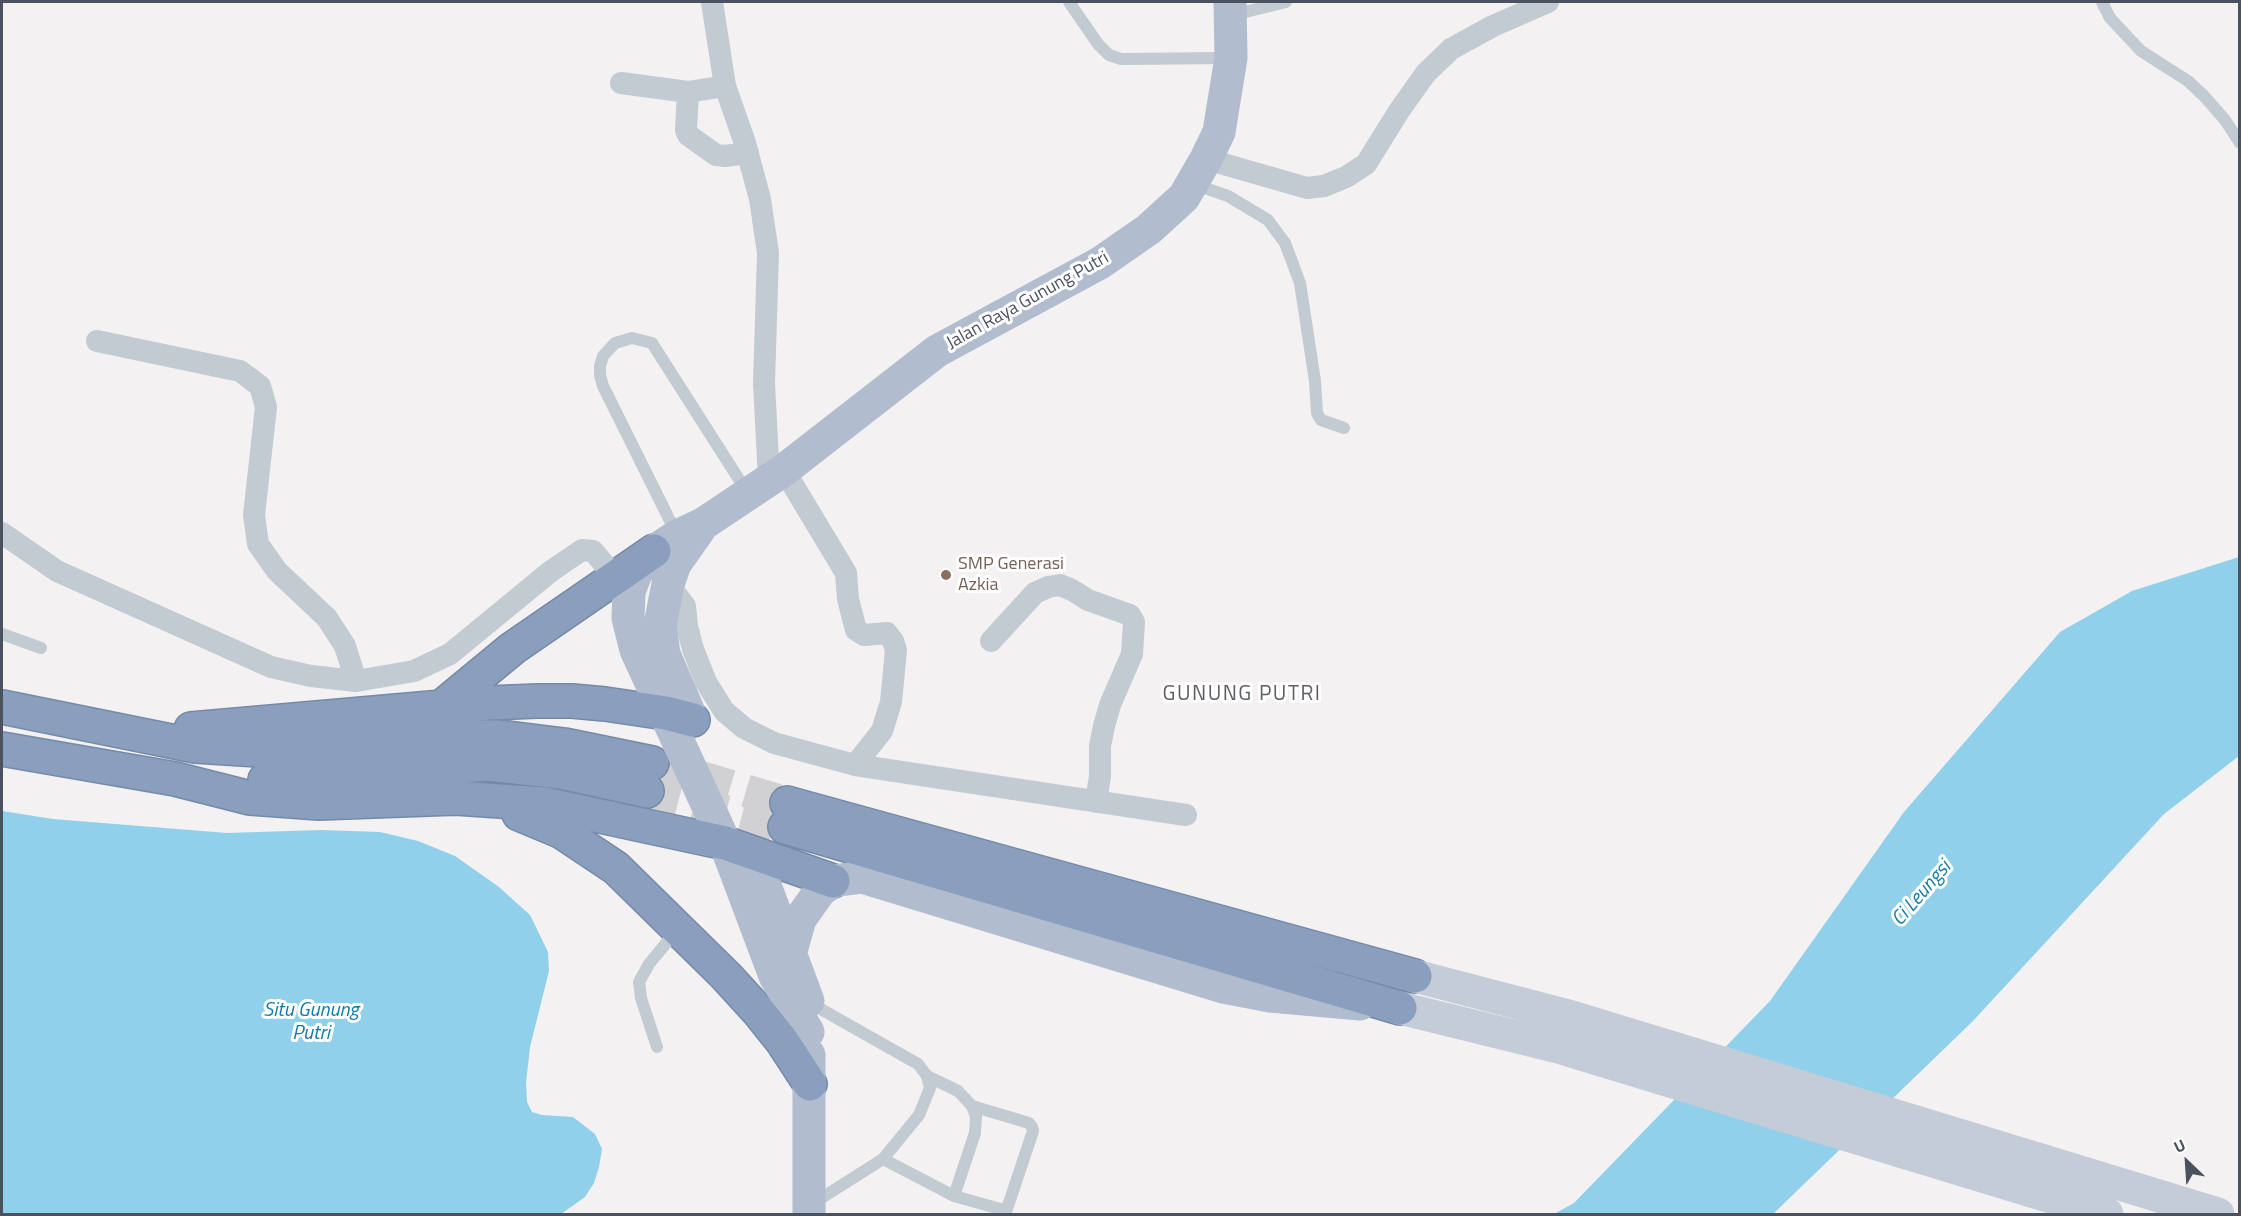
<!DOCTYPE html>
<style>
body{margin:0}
#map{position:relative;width:2241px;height:1216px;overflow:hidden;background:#f3f1f1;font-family:"Titillium Web",sans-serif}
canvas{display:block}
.frame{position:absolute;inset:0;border:3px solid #49525e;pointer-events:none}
.north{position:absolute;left:2157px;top:1132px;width:60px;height:60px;-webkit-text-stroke:4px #fff;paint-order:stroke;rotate:335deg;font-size:16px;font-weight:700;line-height:24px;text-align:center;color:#49525e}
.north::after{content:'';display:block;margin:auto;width:21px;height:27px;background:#49525e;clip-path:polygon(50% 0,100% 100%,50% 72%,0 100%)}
</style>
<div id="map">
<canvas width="2241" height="1216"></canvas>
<div class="frame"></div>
<div class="north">U</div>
</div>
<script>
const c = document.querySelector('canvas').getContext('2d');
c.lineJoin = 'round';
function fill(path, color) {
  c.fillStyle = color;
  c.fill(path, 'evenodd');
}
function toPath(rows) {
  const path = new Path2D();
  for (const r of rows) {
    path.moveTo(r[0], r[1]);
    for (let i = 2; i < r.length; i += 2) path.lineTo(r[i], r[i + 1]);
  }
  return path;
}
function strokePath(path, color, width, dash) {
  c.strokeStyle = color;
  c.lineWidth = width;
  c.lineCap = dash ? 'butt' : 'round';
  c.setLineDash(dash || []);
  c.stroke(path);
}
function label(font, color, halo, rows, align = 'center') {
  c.font = font + ' "Titillium Web",sans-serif';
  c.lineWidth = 6;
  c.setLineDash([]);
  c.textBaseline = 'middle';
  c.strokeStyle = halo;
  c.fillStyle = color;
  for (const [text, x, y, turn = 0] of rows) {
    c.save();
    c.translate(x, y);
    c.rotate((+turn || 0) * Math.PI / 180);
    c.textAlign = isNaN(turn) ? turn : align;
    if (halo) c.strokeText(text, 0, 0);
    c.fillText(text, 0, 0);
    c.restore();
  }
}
const water = toPath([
 [2239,557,2239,756,2164,814,1973,1021,1773,1214,1554,1214,1574,1203,1770,1001,1904,812,2060,632,2132,591],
 [2,811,53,819,227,833,321,830,380,832,418,841,455,856,499,887,530,915,548,952,549,971,530,1047,526,1083,527,1102,532,1112,542,1115,573,1117,595,1134,602,1149,599,1167,594,1183,585,1197,561,1214,2,1214]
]);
const highwayTunnel = toPath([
 [652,763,787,803],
 [647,791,785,827]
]);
const lane = toPath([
 [1069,2,1098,44,1109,55,1121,59,1229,58],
 [2102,2,2110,18,2141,51,2188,81,2204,96,2225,120,2240,143],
 [1233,15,1286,2],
 [1193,184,1228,196,1268,220,1285,243,1300,283,1315,381,1317,413,1321,420,1344,428],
 [677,535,603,386,600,375,600,366,603,356,615,343,632,338,652,343,747,492],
 [2,634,41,648],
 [810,1003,918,1064,927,1076,930,1088,919,1115,883,1159,812,1204],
 [657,1047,641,998,639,982,649,964,676,931],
 [927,1076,958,1091,972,1106,976,1116,975,1133,954,1196],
 [883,1159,954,1196,1004,1210,1007,1209,1033,1131,1032,1127,1029,1123,972,1106]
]);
const street = toPath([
 [712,2,725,86,745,143,760,199,768,253,764,383,769,480],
 [621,83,688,92,725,86],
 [688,92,686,130,688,135,716,155,725,156,748,153],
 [1206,159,1307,188,1324,186,1346,177,1366,164,1399,111,1426,73,1451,49,1493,26,1548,2],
 [97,341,240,371,260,386,266,407,254,515,258,544,277,571,327,618,345,646,356,681],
 [784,470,846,573,848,599,856,630,864,635,887,633,893,641,896,650,891,702,882,731,855,765],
 [2,533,57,571,271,667,311,676,356,681,414,671,450,654,551,571,582,550,593,551,615,577],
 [668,584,685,606,687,626,693,649,706,682,724,711,744,728,774,743,855,765,1186,815],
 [991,641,1035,593,1048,587,1060,585,1072,590,1088,600,1130,615,1134,622,1132,654,1110,705,1104,726,1100,746,1100,776,1096,802]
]);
const secondary = toPath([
 [1415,976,1572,1017,2218,1214],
 [1400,1008,1558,1047,2107,1214]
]);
const primary = toPath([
 [688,710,664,654,660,625,668,584,675,564,699,530],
 [760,872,808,1001],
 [791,951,800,919,820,891,833,881,862,877,1223,987,1270,996,1360,1004],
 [808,1032,775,976,725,843,636,650,628,618,629,592,636,573,654,551,677,536,703,524,784,470,937,351,1100,263,1149,229,1184,197,1206,159,1219,132,1231,58,1230,2],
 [809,1214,809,1055]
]);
const highway = toPath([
 [2,707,195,746,274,751,426,737,500,737,564,745,652,763],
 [439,709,513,648,654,551],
 [191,729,488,703,537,701,572,701,605,704,666,713,693,720],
 [2,749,175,779,250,798,319,803,456,798,544,804,725,843,833,881],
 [265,780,298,780,488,764,561,772,647,791],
 [787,803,1415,976],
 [519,814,562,832,616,868,726,976,758,1011,782,1041,810,1084],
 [785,827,1400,1008]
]);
const markers = [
 [946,575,6,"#8d6e63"]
];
const streetNames = [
 ["Jalan Raya Gunung Putri",1028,301,-29]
];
const educationNames = [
 ["SMP Generasi",958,565],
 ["Azkia",958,586]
];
const waterNames = [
 ["Ci Leungsi",1922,894,-49],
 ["Situ Gunung",311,1011],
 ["Putri",311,1034]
];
const quarterNames = [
 ["GUNUNG PUTRI",1242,695]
];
fill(water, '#90d0ea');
strokePath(highwayTunnel, '#d1d1d4', 33, [33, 16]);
strokePath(highway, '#758aa9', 36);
strokePath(lane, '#c2cad2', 12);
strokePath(street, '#c2cad2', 22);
strokePath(secondary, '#c4ccd8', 33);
strokePath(primary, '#b1bdce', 33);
strokePath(highway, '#8a9fbd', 33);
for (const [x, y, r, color] of markers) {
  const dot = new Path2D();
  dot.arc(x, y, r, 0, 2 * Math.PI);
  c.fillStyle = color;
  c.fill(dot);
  strokePath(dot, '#fff', 2);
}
label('18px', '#49525e', '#fff', streetNames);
label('18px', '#785e54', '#fff', educationNames, 'left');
label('italic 20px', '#117ca8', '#fff', waterNames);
c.letterSpacing = '1.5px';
label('21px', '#5d6065', '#fff', quarterNames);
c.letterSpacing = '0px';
</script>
